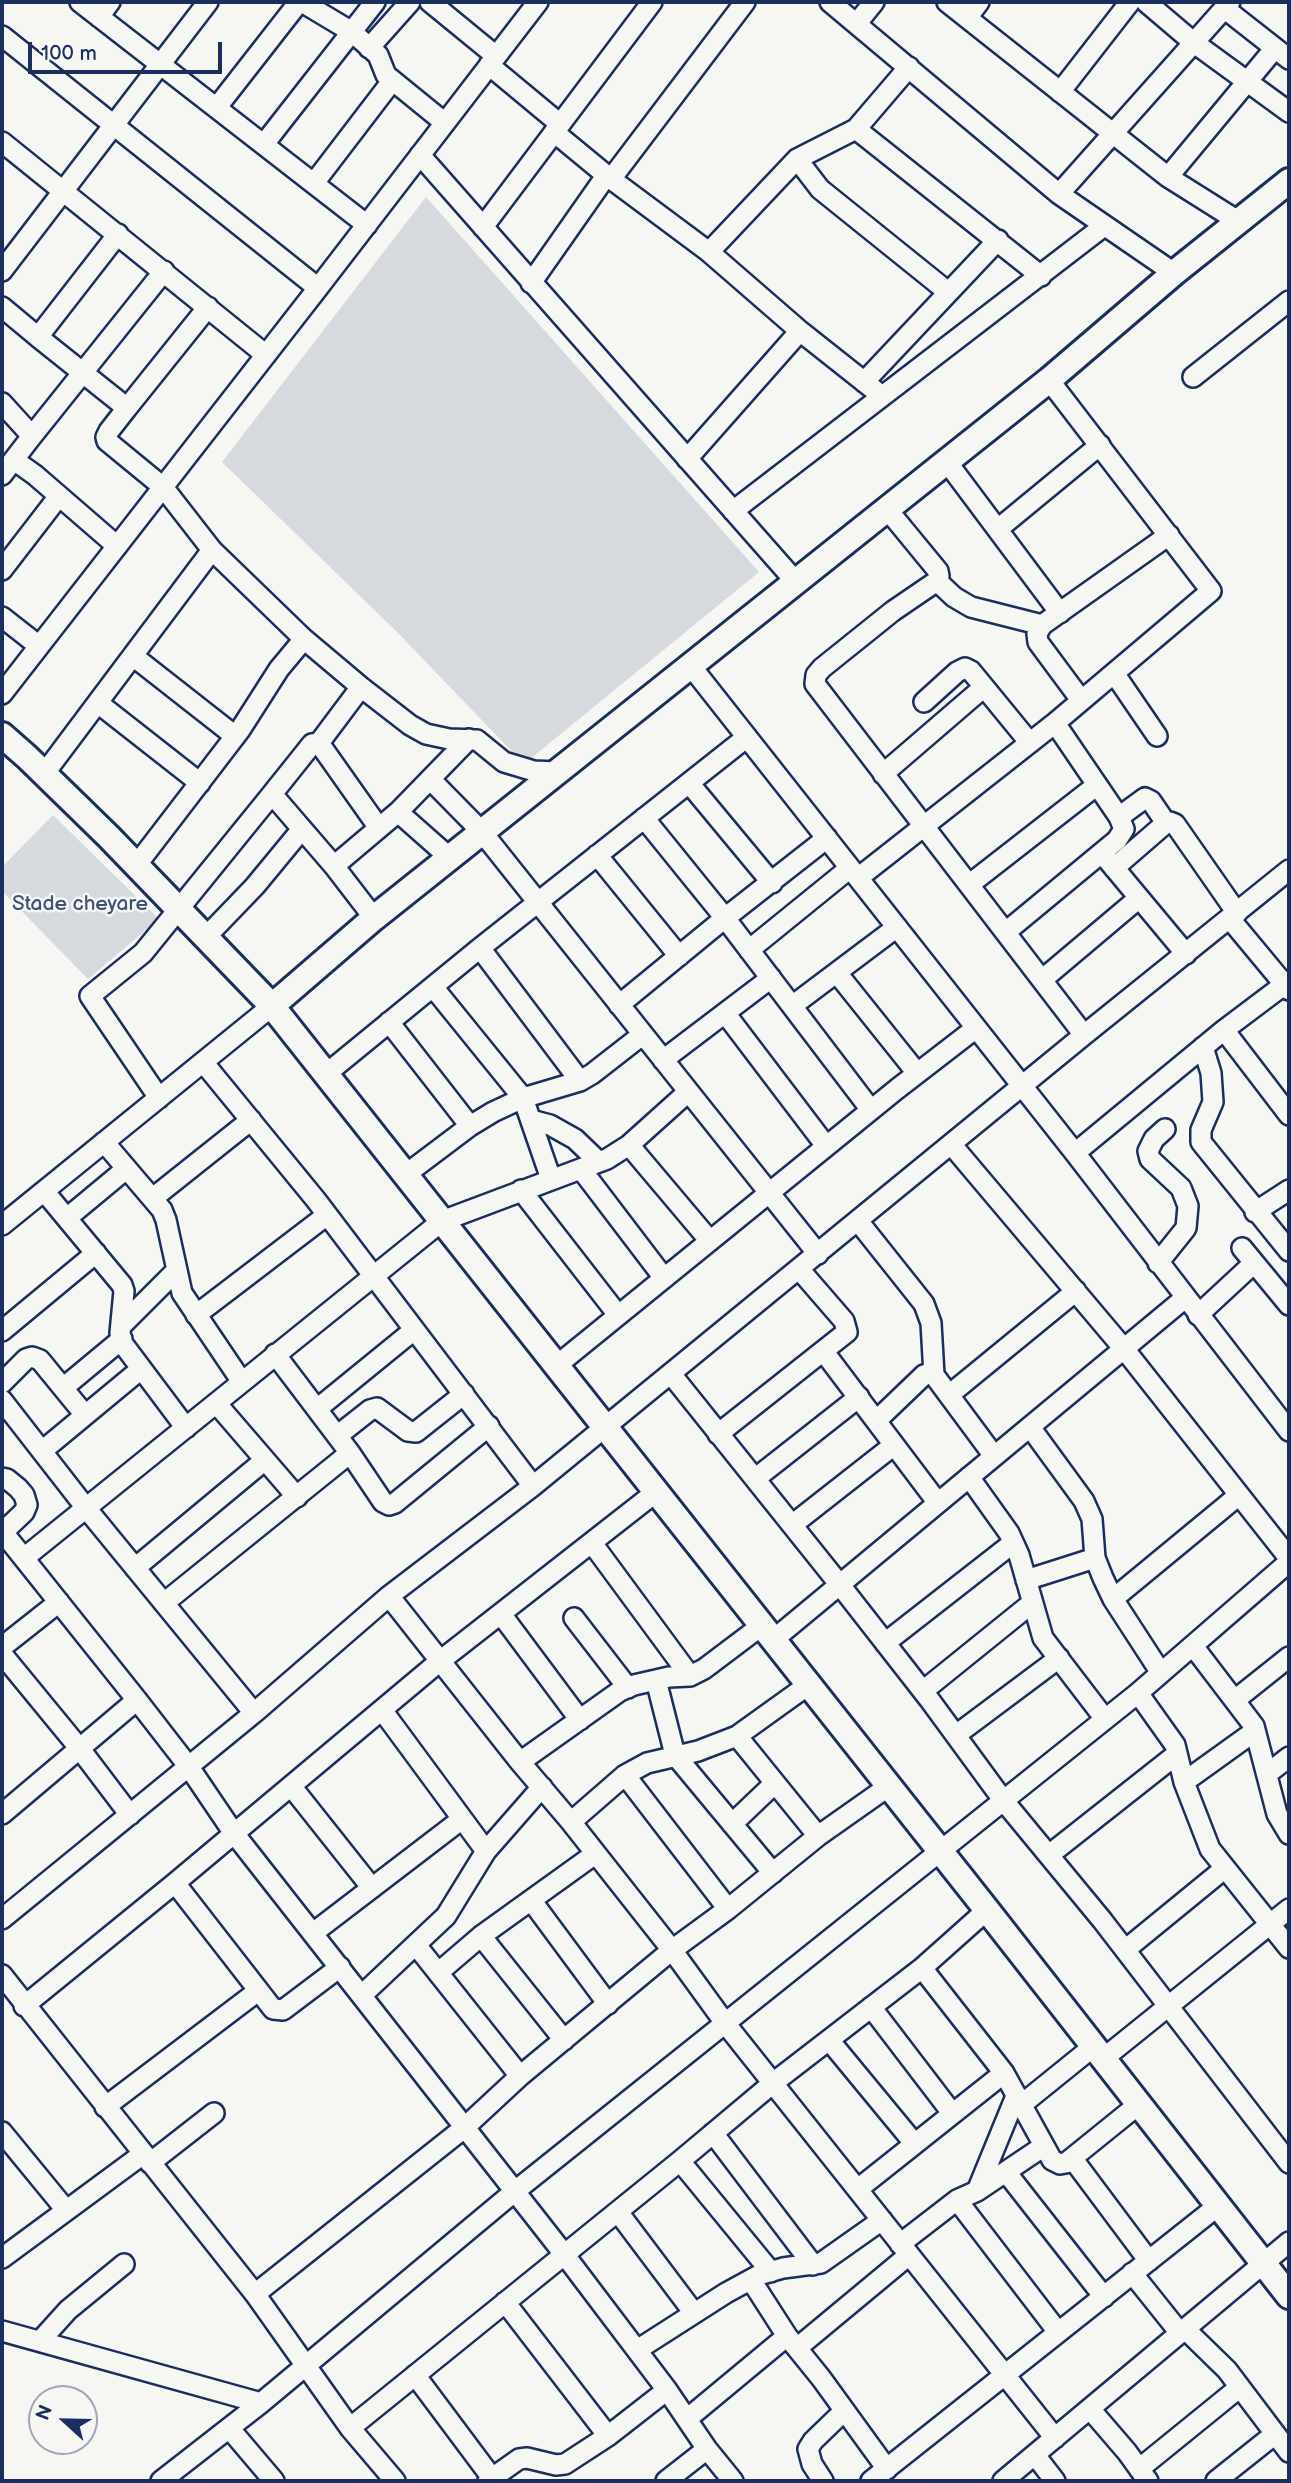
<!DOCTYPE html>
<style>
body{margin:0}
#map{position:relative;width:1291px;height:2483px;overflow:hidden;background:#f6f6f2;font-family:"Balsamiq Sans",sans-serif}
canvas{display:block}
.frame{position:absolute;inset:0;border:4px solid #1b2f5e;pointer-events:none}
.north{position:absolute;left:28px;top:2385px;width:70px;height:70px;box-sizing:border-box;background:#f6f6f2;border:2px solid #9ea6b7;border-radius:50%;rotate:292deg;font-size:19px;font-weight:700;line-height:28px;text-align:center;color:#1b2f5e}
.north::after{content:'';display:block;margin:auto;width:24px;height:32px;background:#1b2f5e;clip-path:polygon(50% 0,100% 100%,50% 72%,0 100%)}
.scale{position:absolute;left:28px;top:42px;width:194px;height:32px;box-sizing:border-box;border:4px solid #1b2f5e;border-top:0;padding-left:9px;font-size:21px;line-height:24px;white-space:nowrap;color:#1b2f5e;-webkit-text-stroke:5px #f6f6f2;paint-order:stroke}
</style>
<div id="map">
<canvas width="1291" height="2483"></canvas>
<div class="frame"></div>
<div class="north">N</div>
<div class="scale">100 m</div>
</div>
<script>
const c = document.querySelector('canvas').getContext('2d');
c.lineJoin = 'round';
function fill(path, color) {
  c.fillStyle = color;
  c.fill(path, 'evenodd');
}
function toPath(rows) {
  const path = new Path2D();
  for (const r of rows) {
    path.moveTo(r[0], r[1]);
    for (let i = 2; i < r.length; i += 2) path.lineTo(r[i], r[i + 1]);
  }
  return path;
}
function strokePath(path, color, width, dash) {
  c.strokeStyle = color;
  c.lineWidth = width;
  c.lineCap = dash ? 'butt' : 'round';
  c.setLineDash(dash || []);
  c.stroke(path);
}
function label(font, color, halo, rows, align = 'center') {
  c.font = font + ' "Balsamiq Sans",sans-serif';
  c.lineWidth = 5;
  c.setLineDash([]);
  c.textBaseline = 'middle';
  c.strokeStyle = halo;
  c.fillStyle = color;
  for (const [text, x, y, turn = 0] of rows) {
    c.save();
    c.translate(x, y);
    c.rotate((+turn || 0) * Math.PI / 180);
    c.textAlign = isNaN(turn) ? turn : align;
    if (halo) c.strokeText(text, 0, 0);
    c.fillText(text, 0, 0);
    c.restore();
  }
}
const green = toPath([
 [426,197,759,572,524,764,398,633,222,462],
 [53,815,159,919,88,979,2,891,2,867]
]);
const minor = toPath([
 [80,2,367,225],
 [302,2,352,32,378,55,386,75,445,123],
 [430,2,496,56],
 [830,2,1059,194,1174,273],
 [947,2,1168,177,1238,221],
 [1146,2,1193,42,1289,112],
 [1224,8,1289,59],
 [99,17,110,2],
 [967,18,979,2],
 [857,23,874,2],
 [2,36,318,288],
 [369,48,410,2],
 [489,65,560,124],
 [1060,92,1130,2],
 [217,107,299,2],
 [856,129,1041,276],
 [554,132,611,179,709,252,797,159,856,129,909,67],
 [2,142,266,355],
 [264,144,375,2],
 [420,155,796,582],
 [797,159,820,189,948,292],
 [1168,177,1275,48],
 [611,179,745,2],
 [314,183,392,81],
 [1059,194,1230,2],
 [483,227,652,2],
 [709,252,800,331],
 [2,271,208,2],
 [531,283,606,176],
 [2,307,38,337,118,234],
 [38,337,127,408,208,307],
 [1193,377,1289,301],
 [864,382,998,240],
 [2,403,32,436,2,475],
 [127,408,109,431,106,437,107,441,163,487,212,550,304,639,361,687,410,725,426,734,449,739,477,740,504,762,534,771,556,772],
 [32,436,164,271],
 [687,459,800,331,882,396],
 [14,460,35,475,117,546],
 [947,462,1060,613],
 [887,509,938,571,939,576,937,581,893,611,822,668,816,675,815,684,1084,1035],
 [733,511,1104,226],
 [998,529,1100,445],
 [2,570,59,496],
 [937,581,954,597,971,607,1042,625],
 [2,617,39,646],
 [133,656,235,736],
 [690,665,1075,1153,1289,1431],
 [1114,673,1157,736],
 [2,694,318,288,538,2],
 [1081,700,1038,642,1037,634,1042,625,1169,535],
 [924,702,957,672,965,668,971,671,1030,743],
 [98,703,200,783],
 [319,743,361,687],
 [44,774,212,550],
 [883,774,984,687],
 [430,779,482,832,818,1254],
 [689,783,772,883],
 [398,812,450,858],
 [1119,817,1145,798,1151,801,1166,823],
 [644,818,725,918,871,1110],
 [597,855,679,956],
 [1106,858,1186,954],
 [334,866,398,812,469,739],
 [135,867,240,730,279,669,304,639],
 [1114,868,1166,823,1170,822,1175,824,1237,913],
 [858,878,1055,723,1211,591,1049,380],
 [970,884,1097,785],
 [374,918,334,866,272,794,312,744,319,743,379,828],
 [1230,919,1289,990],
 [1007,931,1117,840,1124,829,1119,817,1055,723],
 [205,938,255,886,302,829],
 [480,948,580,1081],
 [749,950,850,868],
 [837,973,917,1073],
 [1043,979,1139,898],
 [433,987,523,1098,551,1179],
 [619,1005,725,918,827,838],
 [792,1006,897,927],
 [725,1013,826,1146],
 [389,1022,470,1126],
 [1224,1030,1289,1115],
 [1203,1047,1211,1073,1213,1102,1201,1130,1201,1142,1289,1251],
 [663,1060,771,978],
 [203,1062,316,1200,533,1486],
 [326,1074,480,948,747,737],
 [159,1098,90,996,143,953,272,794],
 [531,1120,550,1125,575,1139,599,1162],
 [104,1142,162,1210,166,1220,182,1293,242,1382],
 [951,1144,1125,1350,1289,1558],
 [629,1145,710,1241],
 [1075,1153,1224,1030,1289,981],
 [581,1169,664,1278],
 [405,1175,470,1126,493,1112,523,1098,580,1081,592,1074,642,1035],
 [521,1190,618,1315],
 [44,1191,122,1285,124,1291,120,1333,123,1344,186,1428],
 [153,1198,251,1120],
 [1255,1212,1289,1190],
 [67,1218,126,1169],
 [858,1221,924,1304,931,1323,934,1375],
 [2,1225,272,1006],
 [1242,1248,1289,1305],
 [1158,1263,1186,1228,1188,1206,1181,1188,1150,1159,1148,1151,1154,1139,1165,1129],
 [196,1315,327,1215],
 [1198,1315,1254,1263],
 [121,1326,177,1270],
 [2,1331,96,1253],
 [824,1352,938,1503],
 [275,1354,350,1453,383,1502,389,1505,395,1503,489,1426],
 [556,1366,897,1089,976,1028],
 [671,1374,840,1585,929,1699,1003,1800,1102,1920,1289,2163],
 [2,1383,26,1359,32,1357,40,1360,85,1415],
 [63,1388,122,1339],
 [949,1395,1076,1291],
 [2,1400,86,1508,254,1713],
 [216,1403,297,1497],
 [317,1409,414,1330],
 [876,1421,924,1375,929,1373,934,1375,994,1456],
 [1030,1427,1084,1501,1092,1519,1095,1558,1103,1578,1113,1599,1161,1673],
 [718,1434,847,1332,844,1321,799,1269],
 [337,1436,370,1410,377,1408,408,1431,416,1432,464,1394],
 [42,1451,141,1369],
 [969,1477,1009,1533,1019,1555,1043,1638,1105,1719],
 [2,1478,7,1479,18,1488,24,1495,27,1505,24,1512,3,1532],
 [756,1478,859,1397],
 [792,1525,894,1445],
 [2,1531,137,1700,189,1767,233,1832,564,2254,667,2390,707,2449,733,2481],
 [592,1543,690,1676],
 [24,1558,442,1221,607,1159,629,1145,688,1092],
 [135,1568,265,1460],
 [1026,1580,1095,1558],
 [389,1596,520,1762,571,1822,672,1950,725,2023,1055,2438],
 [1113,1599,1239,1495],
 [164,1603,350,1453],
 [501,1614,580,1720],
 [574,1618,628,1688],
 [773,1640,1185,1298],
 [885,1643,1013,1543],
 [1193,1646,1254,1726,1277,1814,1289,1834],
 [2,1647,59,1602],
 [2,1654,80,1749,130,1815],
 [656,1680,675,1755,773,1873],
 [923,1691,1032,1603],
 [1138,1693,1175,1745,1184,1782,1210,1849,1289,1948],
 [1235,1700,1289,1657],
 [382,1710,486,1851],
 [956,1735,1059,1658],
 [737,1736,818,1836],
 [520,1762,620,1691,634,1685,669,1677,690,1676,704,1669,761,1626],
 [1267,1774,1289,1757],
 [625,1775,728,1909],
 [1184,1782,1255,1731],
 [291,1786,372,1888],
 [2,1814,137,1700],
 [571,1822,625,1775,647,1763,698,1751,737,1736,808,1685],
 [732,1824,775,1783],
 [1049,1855,1177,1754],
 [175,1883,273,2009,283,2010,340,1967],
 [531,1900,608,2004],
 [2,1919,254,1713,389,1596,533,1486,1084,1035,1289,870],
 [313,1933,462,1819],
 [481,1936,564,2040],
 [416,1945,520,2076],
 [1125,1950,1224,1869],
 [922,1968,1004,2073,1052,2160,1060,2164,1066,2163,1139,2104],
 [439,1972,481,1936,595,1854],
 [2,1975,255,2294,350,2428,395,2481],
 [362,1995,446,1916,486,1851,542,1787],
 [24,2006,175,1883,440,1661,656,1492],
 [871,2007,952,2113],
 [829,2040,914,2143],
 [1104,2058,1289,1909],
 [1021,2105,1094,2046],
 [105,2107,258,1991],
 [2,2132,66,2210],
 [713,2133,813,2265],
 [1072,2158,1149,2261],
 [680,2161,771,2272],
 [150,2163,214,2113],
 [1006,2172,1104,2297],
 [858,2189,1004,2073],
 [977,2191,1016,2096],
 [957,2200,1058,2332],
 [618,2212,694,2313],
 [900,2244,957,2200,977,2191,1044,2146],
 [2,2258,143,2154],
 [1132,2273,1180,2333],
 [751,2280,787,2336,821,2378,887,2469],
 [255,2294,464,2128,520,2076,672,1950,728,1909,818,1836,889,1786],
 [505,2302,608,2436],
 [1185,2329,1227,2370,1289,2452],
 [2,2331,261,2403],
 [40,2341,68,2310,124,2264],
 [797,2348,909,2255],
 [637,2350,726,2293,759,2275,783,2268,821,2263,882,2220],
 [415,2375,492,2478],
 [1090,2409,1127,2452,1148,2481],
 [687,2419,787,2336],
 [229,2428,274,2481],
 [350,2428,680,2161,773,2083,922,1968,987,1910],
 [1035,2455,1055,2481],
 [1139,2469,1240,2387],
 [161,2481,261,2403,514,2192,1138,1693,1289,1562],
 [488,2481,519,2459,527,2458,556,2465,565,2464,608,2436,667,2390],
 [666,2481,707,2449],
 [823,2481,812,2464,808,2449,813,2441,844,2411],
 [871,2481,1219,2205],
 [1003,2481,1289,2242],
 [1216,2481,1275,2434]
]);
const major = toPath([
 [2,735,27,757,109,837,272,1006,987,1910,1289,2296],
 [272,1006,374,918,1049,380,1174,273,1289,181]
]);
const parkNames = [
 ["Stade cheyare",80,905]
];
fill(green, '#d6d9dd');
strokePath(minor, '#1b2f5e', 24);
strokePath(major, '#1b2f5e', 30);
strokePath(minor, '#f6f6f2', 19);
strokePath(major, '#f6f6f2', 24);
label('21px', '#405177', '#f6f6f2', parkNames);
</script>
